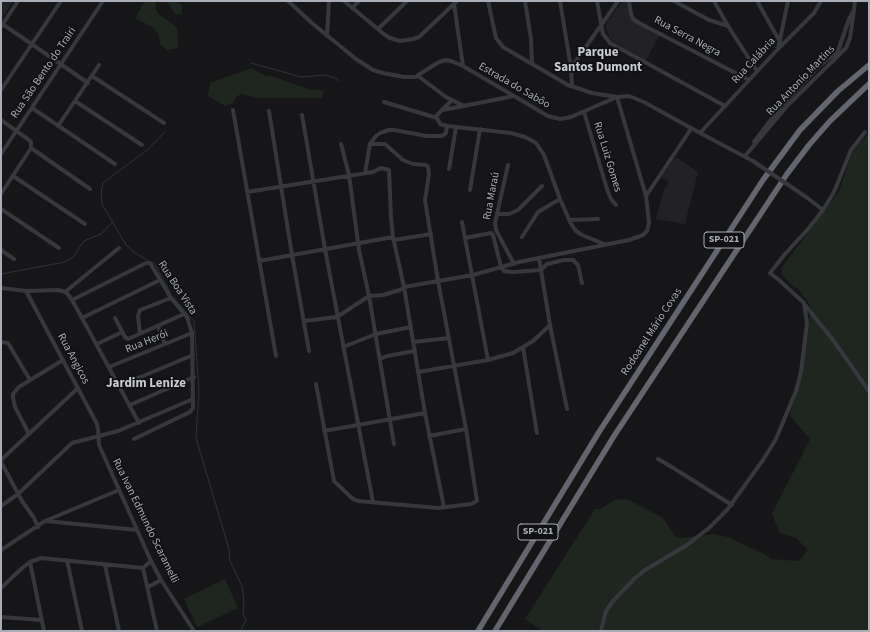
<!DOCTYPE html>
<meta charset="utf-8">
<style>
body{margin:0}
#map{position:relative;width:870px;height:632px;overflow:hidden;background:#161618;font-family:"Source Sans 3",sans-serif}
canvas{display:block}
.frame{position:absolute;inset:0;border:2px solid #a8adb8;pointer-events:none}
</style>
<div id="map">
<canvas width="870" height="632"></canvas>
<div class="frame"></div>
</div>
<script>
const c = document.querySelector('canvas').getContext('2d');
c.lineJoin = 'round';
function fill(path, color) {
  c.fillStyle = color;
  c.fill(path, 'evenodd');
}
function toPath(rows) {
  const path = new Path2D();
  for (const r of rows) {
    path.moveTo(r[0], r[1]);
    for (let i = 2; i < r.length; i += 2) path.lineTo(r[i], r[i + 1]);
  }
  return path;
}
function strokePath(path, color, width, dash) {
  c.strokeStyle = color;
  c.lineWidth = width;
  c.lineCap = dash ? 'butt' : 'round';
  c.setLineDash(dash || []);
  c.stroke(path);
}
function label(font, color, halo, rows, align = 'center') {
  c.font = font + ' "Source Sans 3",sans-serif';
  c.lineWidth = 3.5;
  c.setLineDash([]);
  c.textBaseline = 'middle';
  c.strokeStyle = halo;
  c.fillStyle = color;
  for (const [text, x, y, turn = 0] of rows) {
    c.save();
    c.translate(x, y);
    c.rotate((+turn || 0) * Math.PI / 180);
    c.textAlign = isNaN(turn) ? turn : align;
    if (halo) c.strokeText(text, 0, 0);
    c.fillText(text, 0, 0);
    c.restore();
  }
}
const built = toPath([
 [1,1,13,1,2,18,1,18],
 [623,1,628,1,630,17,660,34,646,60,615,43,609,38,606,27,608,20],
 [676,157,698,172,685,224,656,219,664,190,669,182,661,177]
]);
const green = toPath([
 [145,1,158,1,156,2,155,6,158,14,177,27,178,48,167,50,160,44,159,35,152,27,135,18],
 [167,1,175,1,182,5,182,13,176,15],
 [251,68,266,76,272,76,308,89,324,91,322,98,258,98,241,94,236,97,233,103,225,106,208,96,210,83],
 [869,133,869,631,543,631,525,619,595,509,601,509,611,502,619,499,629,500,663,518,675,536,684,538,713,534,728,537,766,555,771,559,799,561,808,550,796,538,780,533,772,514,810,439,790,416,810,316,811,307,799,290,789,283,782,275,782,267,839,191,851,156,856,147],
 [225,579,238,608,197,627,184,599]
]);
const stream = toPath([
 [251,63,301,77,325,75,335,78,339,81],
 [149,261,135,253,126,245,102,204,101,193,103,183,147,150,165,132],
 [152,262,155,264,170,292],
 [1,274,65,262,73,257,84,241,101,234,113,222],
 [172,296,194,321,199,391,196,438,229,549,230,561,242,586,244,601,243,614,246,619,241,631]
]);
const minor = toPath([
 [288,1,313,24,356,59,373,70,383,73,404,77,415,77,439,62,446,60,451,61,463,66,548,116,560,119,571,117,617,97,629,96,644,102,700,133,753,161],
 [344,1,385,35,390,38,400,41,413,39,419,37,457,1],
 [488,1,496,38,503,47,568,85,592,93,617,97,646,196],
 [525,1,531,39,532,64],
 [560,1,571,68,572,86],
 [597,1,603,34,610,43,725,106],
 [629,1,631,14,633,19,639,23,749,80],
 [674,1,709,20,728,26],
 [714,1,728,26,757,71],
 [757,1,779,40],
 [454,4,463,66],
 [352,8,359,1],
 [1,23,88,83],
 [1,27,18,1],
 [378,29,407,1],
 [327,36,329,1],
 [778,49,788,1],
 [571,68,618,1],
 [92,76,164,123],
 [418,76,446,97,464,106],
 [1,90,61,1],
 [452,100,437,115,437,118,440,124,447,126,511,133,525,137,536,143,544,155,560,199,571,224,576,231,582,235,604,244],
 [75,101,142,145],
 [384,102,437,118],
 [32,108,115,164],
 [233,110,276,356],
 [443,110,514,96],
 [269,111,292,255,309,351],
 [584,112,607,189,611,199,616,205],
 [302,115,325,249,373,502],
 [1,120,29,140,31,142,31,148],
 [58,126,99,65],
 [700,133,778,49,814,13,821,1],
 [754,142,782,105,818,67,838,51,849,19,854,10,855,1],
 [341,144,349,175,359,250,369,296,394,444],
 [31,148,90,189],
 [1,154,103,1],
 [745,156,788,105,846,48,850,38,854,10],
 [508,165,495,223,496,230,514,264],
 [449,169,456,127],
 [365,173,370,144,376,136,380,133,389,130,394,130,427,136,442,136,446,133,447,126],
 [13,176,85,224],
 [470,190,480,129],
 [247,192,373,172,381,168,389,170,391,218,393,237,404,287,425,413,444,507],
 [1,194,31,148],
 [806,197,823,210],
 [1,209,59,248],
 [497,214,509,214,518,210,542,186],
 [569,220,598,219],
 [462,222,488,360],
 [522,237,538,212,560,199],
 [465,238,491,233,493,235,501,267,504,271,513,272,541,270,547,264,564,260,573,260,578,265,582,283],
 [394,240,431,234],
 [1,250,14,259],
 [539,258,550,325,567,409],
 [259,261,393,237],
 [1,288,26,291,58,290,66,292,72,300,82,318,139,423],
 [26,291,97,424,98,429,99,445,151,561,161,580,194,631],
 [65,292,119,248],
 [72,300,146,263,150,263,171,298,187,317,192,333,193,408,190,412,134,439],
 [805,305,833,340,869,391],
 [82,318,160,280],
 [115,318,125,337,128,339,184,314],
 [304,321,337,317,369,296,383,295,400,290,404,287,473,275,519,262,629,240,643,235,647,231,649,223,646,196,691,129],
 [158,326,165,344],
 [140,333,138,316,140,310,171,298],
 [1,342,8,343,30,380],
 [413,342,449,338],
 [97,344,122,332],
 [343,347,376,334,411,327],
 [523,347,537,433],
 [380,359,387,356,415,351],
 [109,367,192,333],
 [418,372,488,360,513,353,533,341,550,325],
 [316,384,334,481,353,499,358,501,438,508,471,504,477,501,466,429,438,281,425,200,429,174,428,167,426,165,413,164,403,160,385,144,370,144],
 [119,386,193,355],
 [130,405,194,377],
 [324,431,425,413],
 [29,434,15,407,13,398,13,394,19,387,63,360],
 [429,436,466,429],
 [658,459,675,469,732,505],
 [1,460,78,388],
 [1,462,22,501,34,518,38,527],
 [1,506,18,494,72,443,118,431,193,399],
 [46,521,137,530],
 [1,550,45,521,119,490],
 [67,560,82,631],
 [30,562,44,631],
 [105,565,119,631],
 [143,568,157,631],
 [148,587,161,580],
 [1,588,21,569,30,562,41,558,143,568,151,561],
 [1,617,41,620],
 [601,631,606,611,613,601,635,578,645,570,687,545,709,528,727,510,763,460,776,439,796,391,801,372,807,323,804,303,779,280,770,273,785,254,808,229,823,210,834,192,851,150,865,132]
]);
const highway = toPath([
 [478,631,599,432,763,180,800,130,838,91,869,65],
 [495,631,614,436,787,174,809,145,830,121,869,84]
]);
const minorBridge = toPath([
 [753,161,806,197]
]);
const shields = [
 [724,240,40],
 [538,532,40]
];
const shieldNames = [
 ["SP-021",724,240],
 ["SP-021",538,532]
];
const streetNames = [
 ["Rua Serra Negra",687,37,28],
 ["Rua Calábria",754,61,-47],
 ["Rua São Bento do Trairi",44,73,-56],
 ["Rua Antonio Martins",801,81,-46],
 ["Estrada do Sabôo",514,86,30],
 ["Rua Luiz Gomes",607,157,73],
 ["Rua Maraú",492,196,-79],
 ["Rua Boa Vista",177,288,57],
 ["Rodoanel Mário Covas",652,332,-57],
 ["Rua Herói",147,342,-22],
 ["Rua Angicos",73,359,62],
 ["Rua Ivan Edmundo Scaramelli",145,521,64]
];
const quarterNames = [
 ["Parque",598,53],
 ["Santos Dumont",598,68],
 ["Jardim Lenize",146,384]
];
fill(built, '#222225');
fill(green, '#1e261f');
strokePath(stream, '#2c353c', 1);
strokePath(minor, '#37383d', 4);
strokePath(highway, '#63666e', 5.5);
strokePath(minorBridge, '#37383d', 4);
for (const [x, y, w] of shields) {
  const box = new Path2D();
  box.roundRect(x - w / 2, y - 8, w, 16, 3);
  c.fillStyle = '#111113';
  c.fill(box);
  strokePath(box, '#a8adb8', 1);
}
label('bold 10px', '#a8adb8', null, shieldNames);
label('11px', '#a8adb8', '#111113', streetNames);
label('bold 13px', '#c9ccd4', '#111113', quarterNames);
</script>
